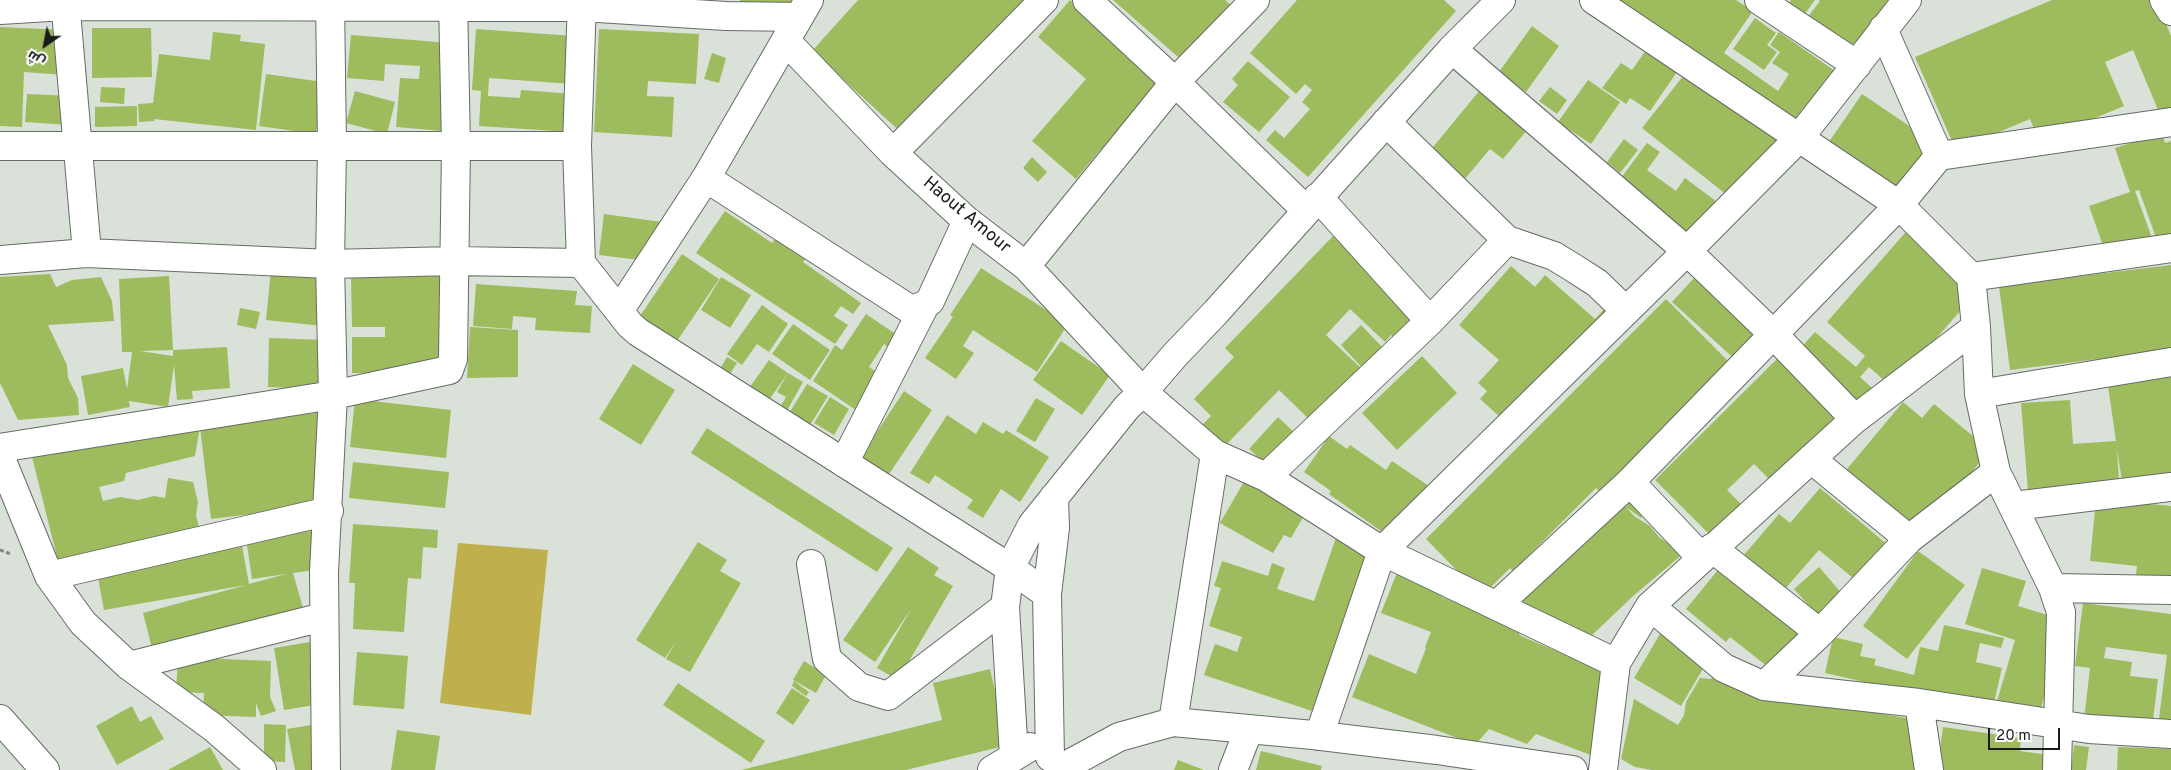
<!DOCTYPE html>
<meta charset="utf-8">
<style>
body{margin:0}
#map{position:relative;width:2171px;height:770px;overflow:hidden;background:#d9e1d9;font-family:Overpass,Cairo,sans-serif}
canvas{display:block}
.north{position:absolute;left:20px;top:20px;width:50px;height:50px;-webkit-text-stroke:4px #fff;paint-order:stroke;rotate:213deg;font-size:14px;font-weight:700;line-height:20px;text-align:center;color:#191c1a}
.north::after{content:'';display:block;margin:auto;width:18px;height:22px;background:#191c1a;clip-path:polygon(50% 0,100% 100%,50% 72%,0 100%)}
.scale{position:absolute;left:1988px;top:728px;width:72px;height:22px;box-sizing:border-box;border:2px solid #191c1a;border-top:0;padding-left:6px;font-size:15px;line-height:18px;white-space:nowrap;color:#191c1a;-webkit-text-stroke:4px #fff;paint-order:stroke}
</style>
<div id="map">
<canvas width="2171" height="770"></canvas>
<div class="north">ش</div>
<div class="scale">20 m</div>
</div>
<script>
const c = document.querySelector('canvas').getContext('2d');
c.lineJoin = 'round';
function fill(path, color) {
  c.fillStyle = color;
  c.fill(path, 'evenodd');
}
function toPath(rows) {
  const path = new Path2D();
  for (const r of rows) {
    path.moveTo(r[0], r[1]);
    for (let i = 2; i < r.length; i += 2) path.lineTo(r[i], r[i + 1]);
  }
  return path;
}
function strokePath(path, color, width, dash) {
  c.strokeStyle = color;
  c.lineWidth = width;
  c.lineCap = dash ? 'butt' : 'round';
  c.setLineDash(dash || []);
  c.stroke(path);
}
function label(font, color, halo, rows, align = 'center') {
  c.font = font + ' Overpass,sans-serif';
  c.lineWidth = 4;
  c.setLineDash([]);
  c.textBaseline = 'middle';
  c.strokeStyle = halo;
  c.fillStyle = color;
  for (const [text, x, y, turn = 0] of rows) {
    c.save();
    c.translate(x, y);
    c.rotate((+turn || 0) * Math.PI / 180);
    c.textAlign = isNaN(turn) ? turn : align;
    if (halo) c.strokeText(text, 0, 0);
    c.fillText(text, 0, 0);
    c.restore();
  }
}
const green = toPath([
 [458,543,548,550,531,715,440,703]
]);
const building = toPath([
 [740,0,817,0,814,17,740,7],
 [858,0,1029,0,905,136,812,51],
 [1070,0,1165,82,1105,152,1101,149,1076,179,1032,141,1086,79,1038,37],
 [1113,0,1225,0,1233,7,1185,63],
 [1297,0,1444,0,1456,11,1308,177,1266,140,1275,130,1284,138,1310,109,1302,102,1312,90,1305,84,1296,94,1250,53],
 [1605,0,1736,0,1753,11,1724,53,1778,91,1789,74,1772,63,1780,52,1770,45,1779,32,1845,78,1804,138],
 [1791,0,1815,0,1799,22,1783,11],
 [1818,0,1902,0,1856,62,1805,21,1820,1],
 [2052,0,2156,0,2171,36,2171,113,2161,117,2133,50,2105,62,2124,106,2039,141,2030,119,1956,150,1915,57],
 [1755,18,1776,33,1767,45,1777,52,1764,70,1733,49],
 [1532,26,1559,46,1526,92,1499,72],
 [0,27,67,30,65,75,24,72,22,127,0,126],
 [92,28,151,28,152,77,92,78],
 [476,29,574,36,571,84,489,78,488,96,520,98,521,90,573,94,570,132,479,126,481,91,472,90],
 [599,29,699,34,696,84,648,81,647,96,674,97,672,137,594,132],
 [213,32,241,35,240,41,265,44,256,130,154,119,154,121,139,122,138,104,153,103,159,54,210,60],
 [351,35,450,43,443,131,396,127,400,78,419,79,420,66,385,64,384,81,347,78],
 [1646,50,1677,72,1650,111,1630,98,1626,104,1602,88,1621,63,1632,70],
 [712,53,726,58,719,83,704,79],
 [1248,61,1290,97,1259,132,1223,102,1238,85,1232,79],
 [1688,70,1787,148,1741,206,1642,128],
 [266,74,323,82,316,134,259,126],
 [1588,80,1620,102,1591,144,1558,122],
 [101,87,125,88,124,104,100,102],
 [1550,87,1567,100,1557,114,1539,101],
 [1480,90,1532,124,1503,159,1490,149,1463,181,1429,152],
 [355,91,395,102,387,134,346,123],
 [27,94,71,96,69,125,25,122],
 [1862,94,1939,146,1902,201,1824,149],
 [137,106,137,126,95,127,95,107],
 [2162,133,2165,143,2171,141,2171,248,2161,252,2139,190,2135,191,2152,238,2106,254,2089,206,2130,192,2115,148],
 [1624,139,1638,150,1620,173,1607,162],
 [1647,143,1660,152,1647,170,1676,191,1685,178,1721,205,1701,242,1618,182],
 [1032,157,1047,172,1038,182,1023,168],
 [725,211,772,243,785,225,815,246,803,262,861,303,853,314,841,306,834,316,848,325,835,344,696,253],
 [604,214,669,223,664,263,599,255],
 [1911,226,1981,287,1893,388,1869,367,1860,377,1879,394,1865,410,1798,351,1815,332,1856,367,1865,356,1827,322],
 [1333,236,1422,322,1401,344,1391,335,1385,342,1350,309,1326,335,1366,373,1316,426,1279,390,1223,448,1200,427,1211,416,1194,399,1234,357,1225,348],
 [682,254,719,279,675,344,638,319],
 [2171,265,2171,350,2010,370,1999,286],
 [1511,266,1535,287,1545,275,1595,319,1607,306,1616,315,1510,426,1480,399,1487,391,1478,383,1499,360,1459,325],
 [981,268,1068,324,1037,372,973,330,963,346,974,353,956,379,925,358,953,317,950,315],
 [271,269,328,275,323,326,266,320],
 [50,274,56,287,72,280,101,277,112,301,114,321,48,325,67,365,68,378,78,398,79,415,18,420,0,383,0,277],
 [169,276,173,350,140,351,173,356,173,350,227,347,230,388,192,391,193,399,177,400,174,365,168,407,129,401,130,407,88,415,81,376,123,368,127,389,132,352,122,352,119,279],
 [351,276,449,276,450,374,352,373,352,337,385,337,385,327,352,327],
 [721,277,751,295,730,328,701,310],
 [1695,277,1763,339,1740,364,1672,302],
 [476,284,577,291,575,305,592,306,590,333,535,330,536,318,513,316,512,329,473,326],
 [1666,299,1735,368,1603,495,1596,488,1513,571,1510,568,1482,596,1426,539],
 [762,305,788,324,769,352,757,344,742,365,727,354],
 [240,308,260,312,256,329,237,325],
 [866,314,897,335,888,347,884,344,869,367,899,387,875,423,813,381,835,345,842,350],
 [793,324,830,350,810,380,772,354],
 [1361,325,1388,353,1367,373,1341,345],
 [470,327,518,330,518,377,467,378],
 [269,338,326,340,325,389,268,387],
 [1061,341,1110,375,1082,415,1033,380],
 [1422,356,1457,393,1397,450,1362,413],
 [727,357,737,363,728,377,718,372],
 [1778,358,1843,424,1778,488,1754,464,1727,490,1744,507,1713,538,1655,480],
 [769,360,788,373,764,407,745,394],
 [633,364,675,390,641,445,599,419],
 [788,373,803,382,784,416,777,412,786,397,777,392],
 [2171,376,2171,479,2123,486,2117,450,2119,480,2105,481,2106,487,2028,492,2021,403,2070,400,2073,444,2116,441,2108,386],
 [807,384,828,396,804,435,783,423],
 [904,391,932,410,883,483,855,465],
 [830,397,849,409,834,435,814,423],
 [1036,398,1055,409,1035,442,1016,431],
 [355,399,451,410,446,458,350,447],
 [1903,402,1922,418,1934,404,1990,450,1917,538,1842,475],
 [325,412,325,505,211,519,200,427],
 [947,415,976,434,983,422,1003,434,1006,430,1049,457,1020,502,1001,489,983,518,967,508,973,500,935,475,929,484,910,473],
 [1278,417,1299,437,1270,468,1249,449],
 [200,426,195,456,126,473,124,481,99,487,103,501,120,497,138,500,154,496,165,498,168,478,193,482,198,502,196,515,199,527,58,561,29,445],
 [707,428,893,548,877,572,691,453],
 [1329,436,1347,449,1350,445,1386,470,1392,461,1429,486,1392,539,1329,494,1331,491,1304,472],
 [353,462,449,472,445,508,349,498],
 [1245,480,1305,514,1291,538,1284,535,1273,553,1220,523],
 [1820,488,1895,551,1864,587,1819,550,1784,590,1743,556,1779,514,1790,523],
 [1634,495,1649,506,1641,518,1626,507,1634,516,1650,526,1660,538,1684,553,1632,597,1587,640,1520,600,1623,503,1626,507],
 [2096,499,2171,506,2171,585,2135,582,2137,566,2090,561],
 [353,524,438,530,437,548,423,547,421,579,408,578,404,632,353,629,355,583,349,583],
 [315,528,322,569,293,573,305,615,154,656,143,613,246,585,104,610,96,567,241,540,249,584,286,574,252,579,246,538],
 [1337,535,1378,549,1321,714,1204,675,1215,644,1237,652,1242,637,1209,626,1221,588,1214,586,1222,561,1268,576,1272,563,1285,568,1277,589,1314,601],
 [698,542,727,560,720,571,741,583,690,672,666,659,676,642,665,658,636,640],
 [908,547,939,568,934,575,953,586,898,680,877,668,911,609,875,662,843,640],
 [1918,551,1965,585,1907,659,1863,626],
 [1400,565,1447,584,1442,597,1477,611,1523,623,1519,634,1521,636,1594,667,1610,681,1593,756,1536,734,1527,744,1489,729,1475,745,1352,697,1369,654,1416,674,1426,648,1425,647,1431,632,1381,613],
 [1722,565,1805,631,1773,671,1730,637,1726,642,1686,609],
 [1819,567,1844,596,1820,618,1794,589],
 [1982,568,2026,581,2018,606,2067,621,2037,721,1995,708,2015,640,1965,624],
 [2083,603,2171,614,2171,729,2158,727,2167,655,2106,647,2104,658,2132,662,2130,676,2158,679,2152,729,2084,720,2090,668,2075,666],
 [1944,625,2004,638,2001,648,1980,643,1976,662,2002,668,1992,711,1825,673,1833,637,1863,644,1860,656,1876,659,1874,665,1914,675,1920,647,1938,651],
 [1660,634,1707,662,1681,706,1634,678],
 [316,641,327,703,284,710,274,648],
 [357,652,408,656,404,709,353,705],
 [178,657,271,661,270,697,276,711,261,716,256,703,256,717,203,715,204,693,176,692],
 [804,661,826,675,816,693,793,680],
 [990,669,1008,745,906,770,741,770,942,720,933,683],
 [1718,669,1781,697,1930,722,1922,770,1652,770,1635,767,1621,759,1634,699,1678,725,1684,715,1686,702,1700,678,1711,679],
 [794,681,809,692,806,696,792,686],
 [678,683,765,741,751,763,663,705],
 [792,688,810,700,793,725,776,713],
 [132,706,140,722,151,716,164,739,117,765,96,726],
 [323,723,331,770,295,770,287,729],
 [264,724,286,725,285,762,264,761],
 [1943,727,2021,738,2020,751,2049,755,2047,770,1937,770],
 [397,730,440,736,435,770,391,770],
 [2074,745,2089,747,2086,770,2071,770],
 [210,747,223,770,168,770],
 [2118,747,2171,749,2171,770,2117,770],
 [1261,751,1322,766,1321,770,1256,770],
 [1178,760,1204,770,1174,770]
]);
const path = toPath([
 [0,550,11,554]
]);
const minor = toPath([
 [65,0,87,253],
 [1087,0,1175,82,1306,210],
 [1594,0,1899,205,1971,277],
 [1759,0,1857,65],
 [2164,0,2171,11],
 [0,10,65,6,582,7,726,16,799,17],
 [1883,29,1939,156],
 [786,41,893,153,967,221,1026,266,1143,392,1215,454,1173,722],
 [1452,49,1687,251,1773,334,1855,419],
 [1386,122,1507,240,1430,321],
 [0,146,577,146],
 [893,153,1044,0],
 [706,178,809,0],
 [1507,240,1554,256,1572,267,1597,283,1626,311],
 [0,260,87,253,330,264,453,261,581,263,630,325,638,332,1010,568,1047,594],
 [581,263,577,146,582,0],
 [1026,266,1175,82,1255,0],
 [619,311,706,178,908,308,914,309,925,305,930,301,967,221],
 [1976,327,1979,394,1996,472,2053,588,2061,612,2057,770],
 [1979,394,2171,362],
 [0,448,333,395,449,370,453,359,456,146,453,0],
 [1215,454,1266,477,1382,551,1616,663,1650,606,1855,419,1976,327,1971,277,2171,248],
 [0,456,49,576,83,623,129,666,214,728,262,770],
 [1811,459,1909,539],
 [844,463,925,305],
 [1266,477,1430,321,1318,197],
 [1630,482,1702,558],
 [2014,506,2171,487],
 [1712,548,1820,633],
 [811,564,827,659,859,687,888,696,1005,607],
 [49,576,329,511],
 [2053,588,2171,590],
 [1497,605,1630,482,1899,205,1939,156,2171,122],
 [1650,606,1724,668,1764,686,1919,703,2089,729,2171,734],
 [129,666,323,617],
 [1764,686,1820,633,1909,539,1996,472],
 [1919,703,1929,770],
 [0,719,45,770],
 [1319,736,1382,551,1687,251,1799,138,1907,0],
 [1014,756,1005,607,1010,568,1032,525,1127,407,1143,392,1175,355,1216,312,1452,49,1501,0],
 [1050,757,1047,594,1055,528,1054,497],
 [326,770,324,572,333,395,330,264,332,146,330,0],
 [992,770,1030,747],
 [1058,770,1119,737,1173,722,1313,735,1437,750,1573,770],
 [1233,770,1249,729],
 [1603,770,1616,663]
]);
const streetNames = [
 ["Haout Amour",966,216,40]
];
fill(green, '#bfb04d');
fill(building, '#9ebc5d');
strokePath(minor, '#656c65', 30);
strokePath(path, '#818681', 3, [4, 2.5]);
strokePath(minor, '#fff', 28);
label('18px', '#191c1a', '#fff', streetNames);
</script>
